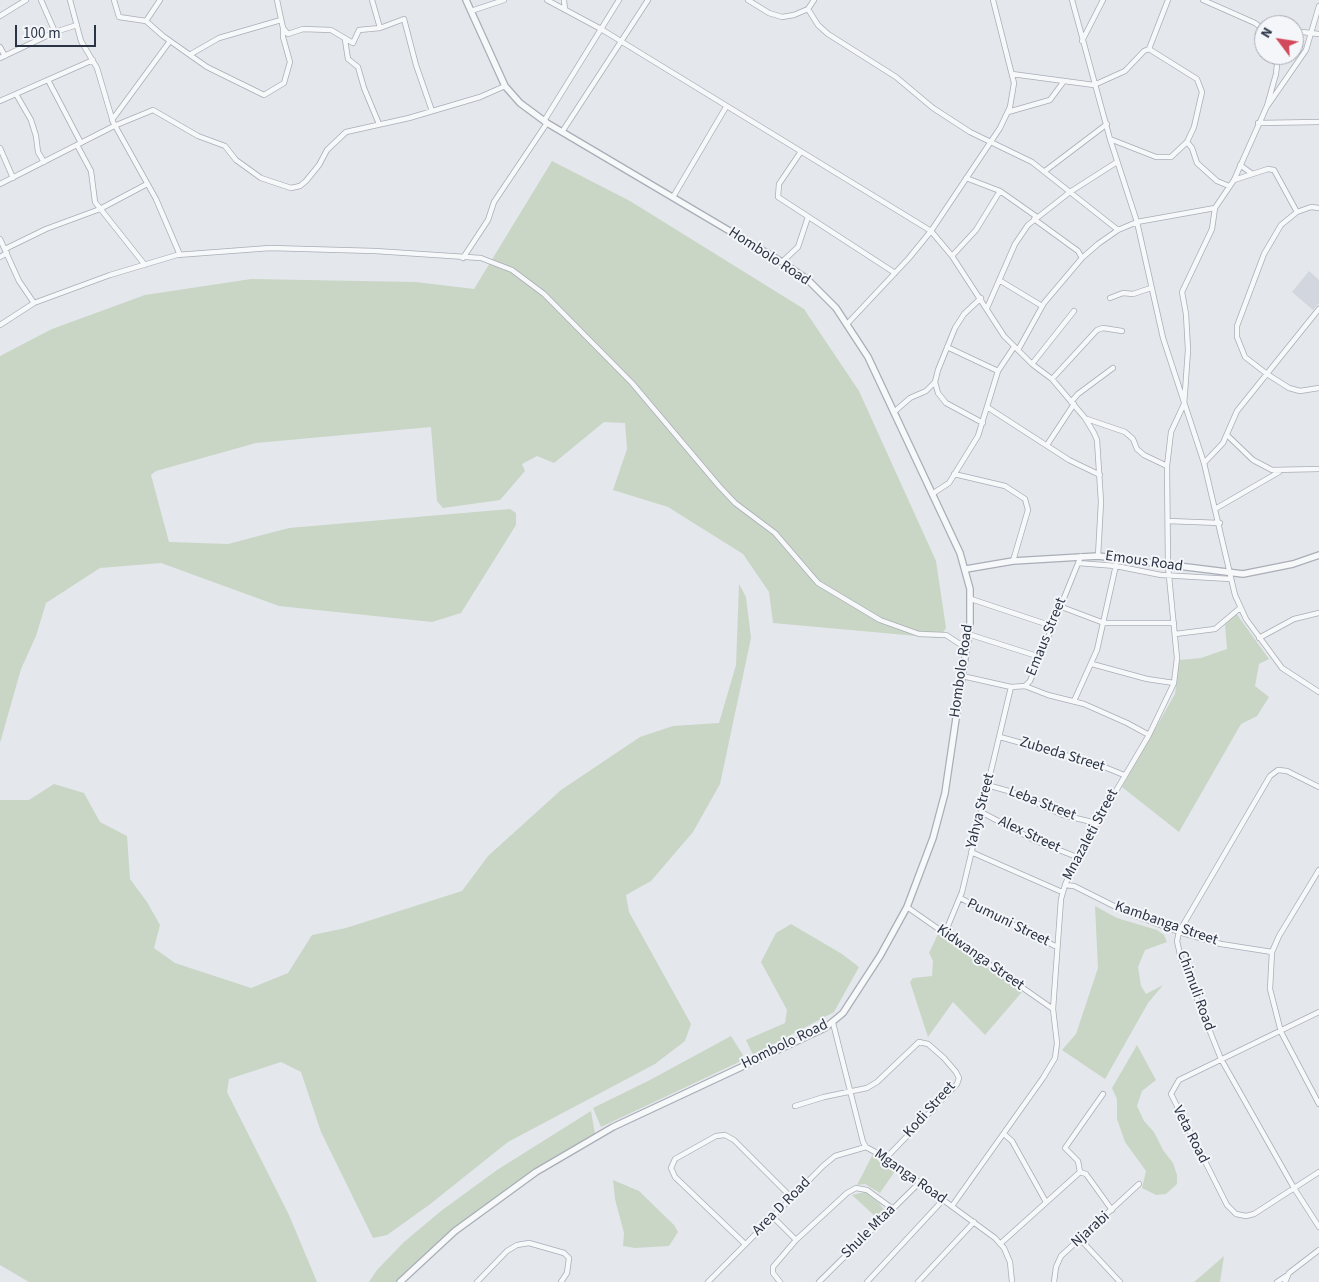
<!DOCTYPE html>
<style>
body{margin:0}
#map{position:relative;width:1319px;height:1282px;overflow:hidden;background:#e4e7ec;font-family:"Source Sans 3",sans-serif}
canvas{display:block}
.north{position:absolute;left:1254px;top:15px;width:50px;height:50px;box-sizing:border-box;background:#f4f6f9;border:1px solid #a4a8b1;border-radius:50%;rotate:301deg;font-size:14px;font-weight:700;line-height:20px;text-align:center;color:#2b3445}
.north::after{content:'';display:block;margin:auto;width:18px;height:22px;background:#d1495b;clip-path:polygon(50% 0,100% 100%,50% 72%,0 100%)}
.scale{position:absolute;left:15px;top:25px;width:81px;height:22px;box-sizing:border-box;border:2px solid #2b3445;border-top:0;padding-left:6px;font-size:15px;line-height:18px;white-space:nowrap;color:#2b3445;-webkit-text-stroke:4px #f4f6f9;paint-order:stroke}
</style>
<div id="map">
<canvas width="1319" height="1282"></canvas>
<div class="north">N</div>
<div class="scale">100 m</div>
</div>
<script>
const c = document.querySelector('canvas').getContext('2d');
c.lineJoin = 'round';
function fill(path, color) {
  c.fillStyle = color;
  c.fill(path, 'evenodd');
}
function toPath(rows) {
  const path = new Path2D();
  for (const r of rows) {
    path.moveTo(r[0], r[1]);
    for (let i = 2; i < r.length; i += 2) path.lineTo(r[i], r[i + 1]);
  }
  return path;
}
function strokePath(path, color, width, dash) {
  c.strokeStyle = color;
  c.lineWidth = width;
  c.lineCap = dash ? 'butt' : 'round';
  c.setLineDash(dash || []);
  c.stroke(path);
}
function label(font, color, halo, rows, align = 'center') {
  c.font = font + ' "Source Sans 3",sans-serif';
  c.lineWidth = 4;
  c.setLineDash([]);
  c.textBaseline = 'middle';
  c.strokeStyle = halo;
  c.fillStyle = color;
  for (const [text, x, y, turn = 0] of rows) {
    c.save();
    c.translate(x, y);
    c.rotate((+turn || 0) * Math.PI / 180);
    c.textAlign = isNaN(turn) ? turn : align;
    if (halo) c.strokeText(text, 0, 0);
    c.fillText(text, 0, 0);
    c.restore();
  }
}
const built = toPath([
 [1309,271,1319,280,1319,303,1313,310,1292,292]
]);
const green = toPath([
 [552,161,630,201,804,309,859,391,936,561,946,628,939,638,773,623,769,592,743,554,668,507,613,490,627,449,625,423,604,422,554,463,537,456,522,464,525,471,500,500,443,508,437,501,431,427,256,443,156,471,151,475,169,542,228,544,289,528,510,509,516,513,516,525,461,613,432,622,279,606,161,563,100,568,46,603,36,636,21,669,0,743,0,356,52,329,145,295,251,279,416,282,474,289],
 [739,584,746,597,751,638,720,784,693,832,651,881,626,895,629,912,691,1024,685,1041,655,1064,508,1142,429,1205,387,1235,373,1238,321,1132,301,1072,281,1062,229,1079,227,1092,289,1215,317,1282,29,1282,0,1265,0,800,29,800,54,784,84,793,100,822,127,836,130,879,147,902,160,925,154,948,175,963,251,988,288,973,312,935,346,928,462,891,488,856,561,790,640,737,673,726,719,723,736,665],
 [1236,613,1269,659,1259,664,1255,686,1269,697,1257,716,1241,724,1179,832,1122,787,1175,694,1179,660,1201,658,1227,649,1225,625],
 [1095,906,1117,918,1157,930,1164,935,1167,942,1145,950,1138,967,1141,986,1146,994,1163,985,1148,1003,1105,1079,1062,1050,1076,1034,1098,968],
 [791,924,842,954,859,967,834,1012,753,1055,746,1040,785,1023,787,1010,761,962,776,933],
 [938,934,979,960,1022,992,985,1035,953,1002,928,1037,910,982,913,978,932,976,933,961,929,953],
 [731,1036,743,1055,739,1062,601,1127,593,1108,650,1080],
 [1137,1045,1156,1080,1142,1091,1137,1106,1144,1121,1154,1132,1163,1150,1173,1163,1177,1175,1177,1184,1166,1194,1156,1195,1142,1188,1146,1171,1125,1142,1117,1119,1117,1099,1112,1088],
 [591,1111,595,1134,476,1211,395,1282,369,1282,377,1270,404,1242,441,1211,497,1170],
 [873,1154,891,1164,895,1171,880,1193,865,1184,857,1185],
 [613,1180,639,1191,674,1225,678,1232,669,1246,635,1248,623,1246,624,1233,615,1199],
 [865,1192,879,1203,885,1211,878,1219,852,1195],
 [1224,1256,1220,1282,1194,1282,1200,1277]
]);
const minor = toPath([
 [41,0,55,32,77,25],
 [70,0,81,41,97,68,113,122,156,199,180,255],
 [114,0,119,17,146,21,163,36,207,67,264,95,284,83,290,62,283,37,283,28],
 [277,0,283,28,288,34,303,29,331,30,353,43,359,30,380,28,404,19,416,65,432,111],
 [372,0,380,28],
 [547,0,601,29,931,231,952,256,1004,336,1032,364,1052,379,1085,418,1094,433,1097,440,1101,502,1098,556],
 [564,0,565,10],
 [748,0,769,13,782,17,794,15,808,9,814,0],
 [1072,0,1110,139,1137,222,1163,338,1204,463,1235,595,1246,619,1282,668,1319,692],
 [1203,0,1255,23,1264,30],
 [808,9,818,25,828,34,896,77,933,108,970,132,1032,162,1118,230],
 [471,11,504,0],
 [0,16,26,0],
 [146,21,160,0],
 [1294,31,1319,34],
 [345,40,348,59,358,67,364,88,379,124],
 [1082,41,1103,0],
 [0,47,5,56],
 [1149,49,1168,0],
 [191,54,219,38,281,20],
 [0,58,55,32],
 [1012,74,1094,85,1125,71,1144,51,1149,49,1197,79,1202,92,1194,127,1187,142,1171,157,1156,157,1110,139],
 [48,80,81,143],
 [16,94,31,120,36,136,38,152,44,162],
 [0,101,93,60],
 [1268,105,1306,50,1319,6],
 [1008,112,1050,100,1064,81],
 [112,120,170,41],
 [544,121,619,0],
 [1258,123,1319,122],
 [562,132,648,0],
 [1187,142,1192,148,1197,163,1217,181,1229,186],
 [77,145,91,171,95,202,145,265],
 [0,148,13,178],
 [800,153,779,184,778,197,895,273],
 [1240,165,1251,173],
 [1045,171,1107,124],
 [966,178,1000,191,1037,217],
 [1234,180,1268,169,1274,170,1297,212],
 [0,184,114,126,153,110,198,136,225,146,236,160,261,178,291,188,300,186,306,181,319,165,327,150,346,132,409,118,480,97,505,86],
 [673,197,726,107],
 [1319,208,1311,207,1297,212,1281,225,1264,254,1237,326,1237,337,1245,357,1267,374,1289,388,1300,391,1319,388],
 [1034,219,1078,251,1082,258],
 [0,239,19,281,34,303],
 [5,249,46,229,100,209,147,184],
 [952,256,976,230,1000,191],
 [0,257,7,253],
 [463,258,488,220,494,202,547,123],
 [782,262,798,247,808,217],
 [999,280,1042,306],
 [981,298,964,314,955,328,938,370,935,382,938,393,946,403,983,423],
 [1110,298,1123,293,1133,294,1151,288],
 [987,308,1015,244,1028,225,1070,192,1117,162],
 [848,323,909,258,931,231,1000,128,1010,107,1014,83,993,0],
 [0,325,34,303,110,275,177,255,270,248,375,251,481,258,512,270,544,294,632,383,719,486,735,503,775,533,818,583,880,620,919,634,946,635,966,648],
 [947,347,998,371],
 [1018,350,1044,303,1082,258,1098,244,1118,230,1137,222,1215,208],
 [1032,364,1074,311],
 [1052,379,1097,330,1103,328,1122,331],
 [1071,402,1078,394,1113,368],
 [987,407,1069,460,1100,475],
 [894,412,910,398,926,391,935,382],
 [1087,419,1125,432,1133,439,1137,449,1144,455,1167,466],
 [1227,435,1253,460,1272,470,1319,469],
 [1047,445,1074,404],
 [1204,463,1223,443,1237,411,1319,309],
 [954,474,1005,486,1025,499,1028,510,1013,561],
 [932,494,949,483,978,436,998,371,1014,347],
 [1215,509,1279,472],
 [1168,521,1220,523],
 [1078,563,1116,566,1161,575,1231,579],
 [971,599,1052,626],
 [1059,606,1104,623,1174,623],
 [968,634,1040,657],
 [1175,634,1215,629,1240,608],
 [1259,638,1294,619,1319,613],
 [1092,664,1147,679,1174,683],
 [962,676,1011,687,1025,686,1030,681,1040,657,1081,556],
 [1025,686,1048,695,1084,704,1127,723,1149,735],
 [1074,701,1097,650,1116,565],
 [1000,737,1097,764,1124,775],
 [987,785,1012,792,1063,815,1096,823],
 [1319,787,1287,771,1278,770,1270,776,1179,932,1177,941,1181,959,1221,1059,1294,1188,1319,1227],
 [981,812,1036,841,1077,857],
 [971,852,1062,892],
 [1319,870,1279,936,1272,952,1270,989,1281,1032,1319,1104],
 [1065,885,1074,886,1128,913,1179,932,1221,944,1272,952],
 [960,898,1057,947],
 [907,907,1053,1009],
 [945,933,962,892,1011,687],
 [1319,1012,1179,1080,1171,1094,1227,1205,1236,1214,1246,1216,1254,1214,1319,1172],
 [833,1023,863,1142,866,1147,886,1158,995,1238,1004,1248,1010,1262,1012,1282],
 [795,1106,824,1097,867,1088,877,1082,919,1042,928,1044,944,1058,956,1072,959,1078,957,1084,886,1158],
 [1004,1134,1012,1141,1046,1202],
 [1080,1172,1078,1161,1065,1148,1103,1094],
 [952,1206,1043,1078,1055,1058,1057,1043,1053,1009,1061,899,1065,885,1077,857,1149,735,1174,683,1177,658,1168,566,1167,466,1171,432,1184,404,1185,392,1188,350,1186,314,1182,292,1212,229,1215,208,1234,180,1267,106,1276,74,1278,55],
 [773,1217,796,1240,773,1267,773,1273,780,1282],
 [1080,1239,1120,1282],
 [796,1240,847,1193,856,1188,867,1190,893,1209],
 [745,1244,675,1177,671,1168,675,1159,716,1136,725,1135,734,1140,792,1198],
 [1000,1244,1080,1172,1086,1174,1112,1210],
 [477,1282,507,1251,517,1245,529,1243,564,1253,569,1258,567,1273,561,1282],
 [708,1282,823,1166,835,1156,866,1147],
 [819,1282,920,1182],
 [867,1282,943,1200],
 [918,1282,974,1222],
 [1054,1282,1056,1267,1061,1256,1139,1184],
 [1277,1282,1286,1276],
 [1285,1282,1289,1273,1319,1250]
]);
const tertiary = toPath([
 [966,569,1013,561,1098,556,1243,574,1293,564,1319,555],
 [400,1282,455,1231,536,1172,613,1127,825,1028,843,1013,880,956,907,907,933,838,945,793,970,624,970,589,960,553,868,357,836,308,807,279,782,262,547,123,520,103,505,86,466,0]
]);
const streetNames = [
 ["Hombolo Road",769,257,33],
 ["Emous Road",1144,562,8],
 ["Emaus Street",1047,637,-68],
 ["Hombolo Road",962,671,-82],
 ["Zubeda Street",1062,755,17],
 ["Leba Street",1042,804,21],
 ["Yahya Street",981,811,-76],
 ["Alex Street",1029,835,25],
 ["Mnazaleti Street",1091,835,-62],
 ["Pumuni Street",1008,923,26],
 ["Kambanga Street",1166,924,19],
 ["Kidwanga Street",980,958,35],
 ["Chimuli Road",1195,991,70],
 ["Hombolo Road",785,1045,-26],
 ["Kodi Street",930,1110,-48],
 ["Veta Road",1190,1135,63],
 ["Mganga Road",910,1177,35],
 ["Area D Road",782,1207,-45],
 ["Njarabi",1091,1230,-42],
 ["Shule Mtaa",869,1232,-45]
];
fill(built, '#d2d6de');
fill(green, '#c9d6c5');
strokePath(minor, '#a9aeb7', 6);
strokePath(tertiary, '#a9aeb7', 8);
strokePath(minor, '#f7f8fa', 4.5);
strokePath(tertiary, '#f7f8fa', 5.5);
label('15px', '#2b3445', '#f4f6f9', streetNames);
</script>
